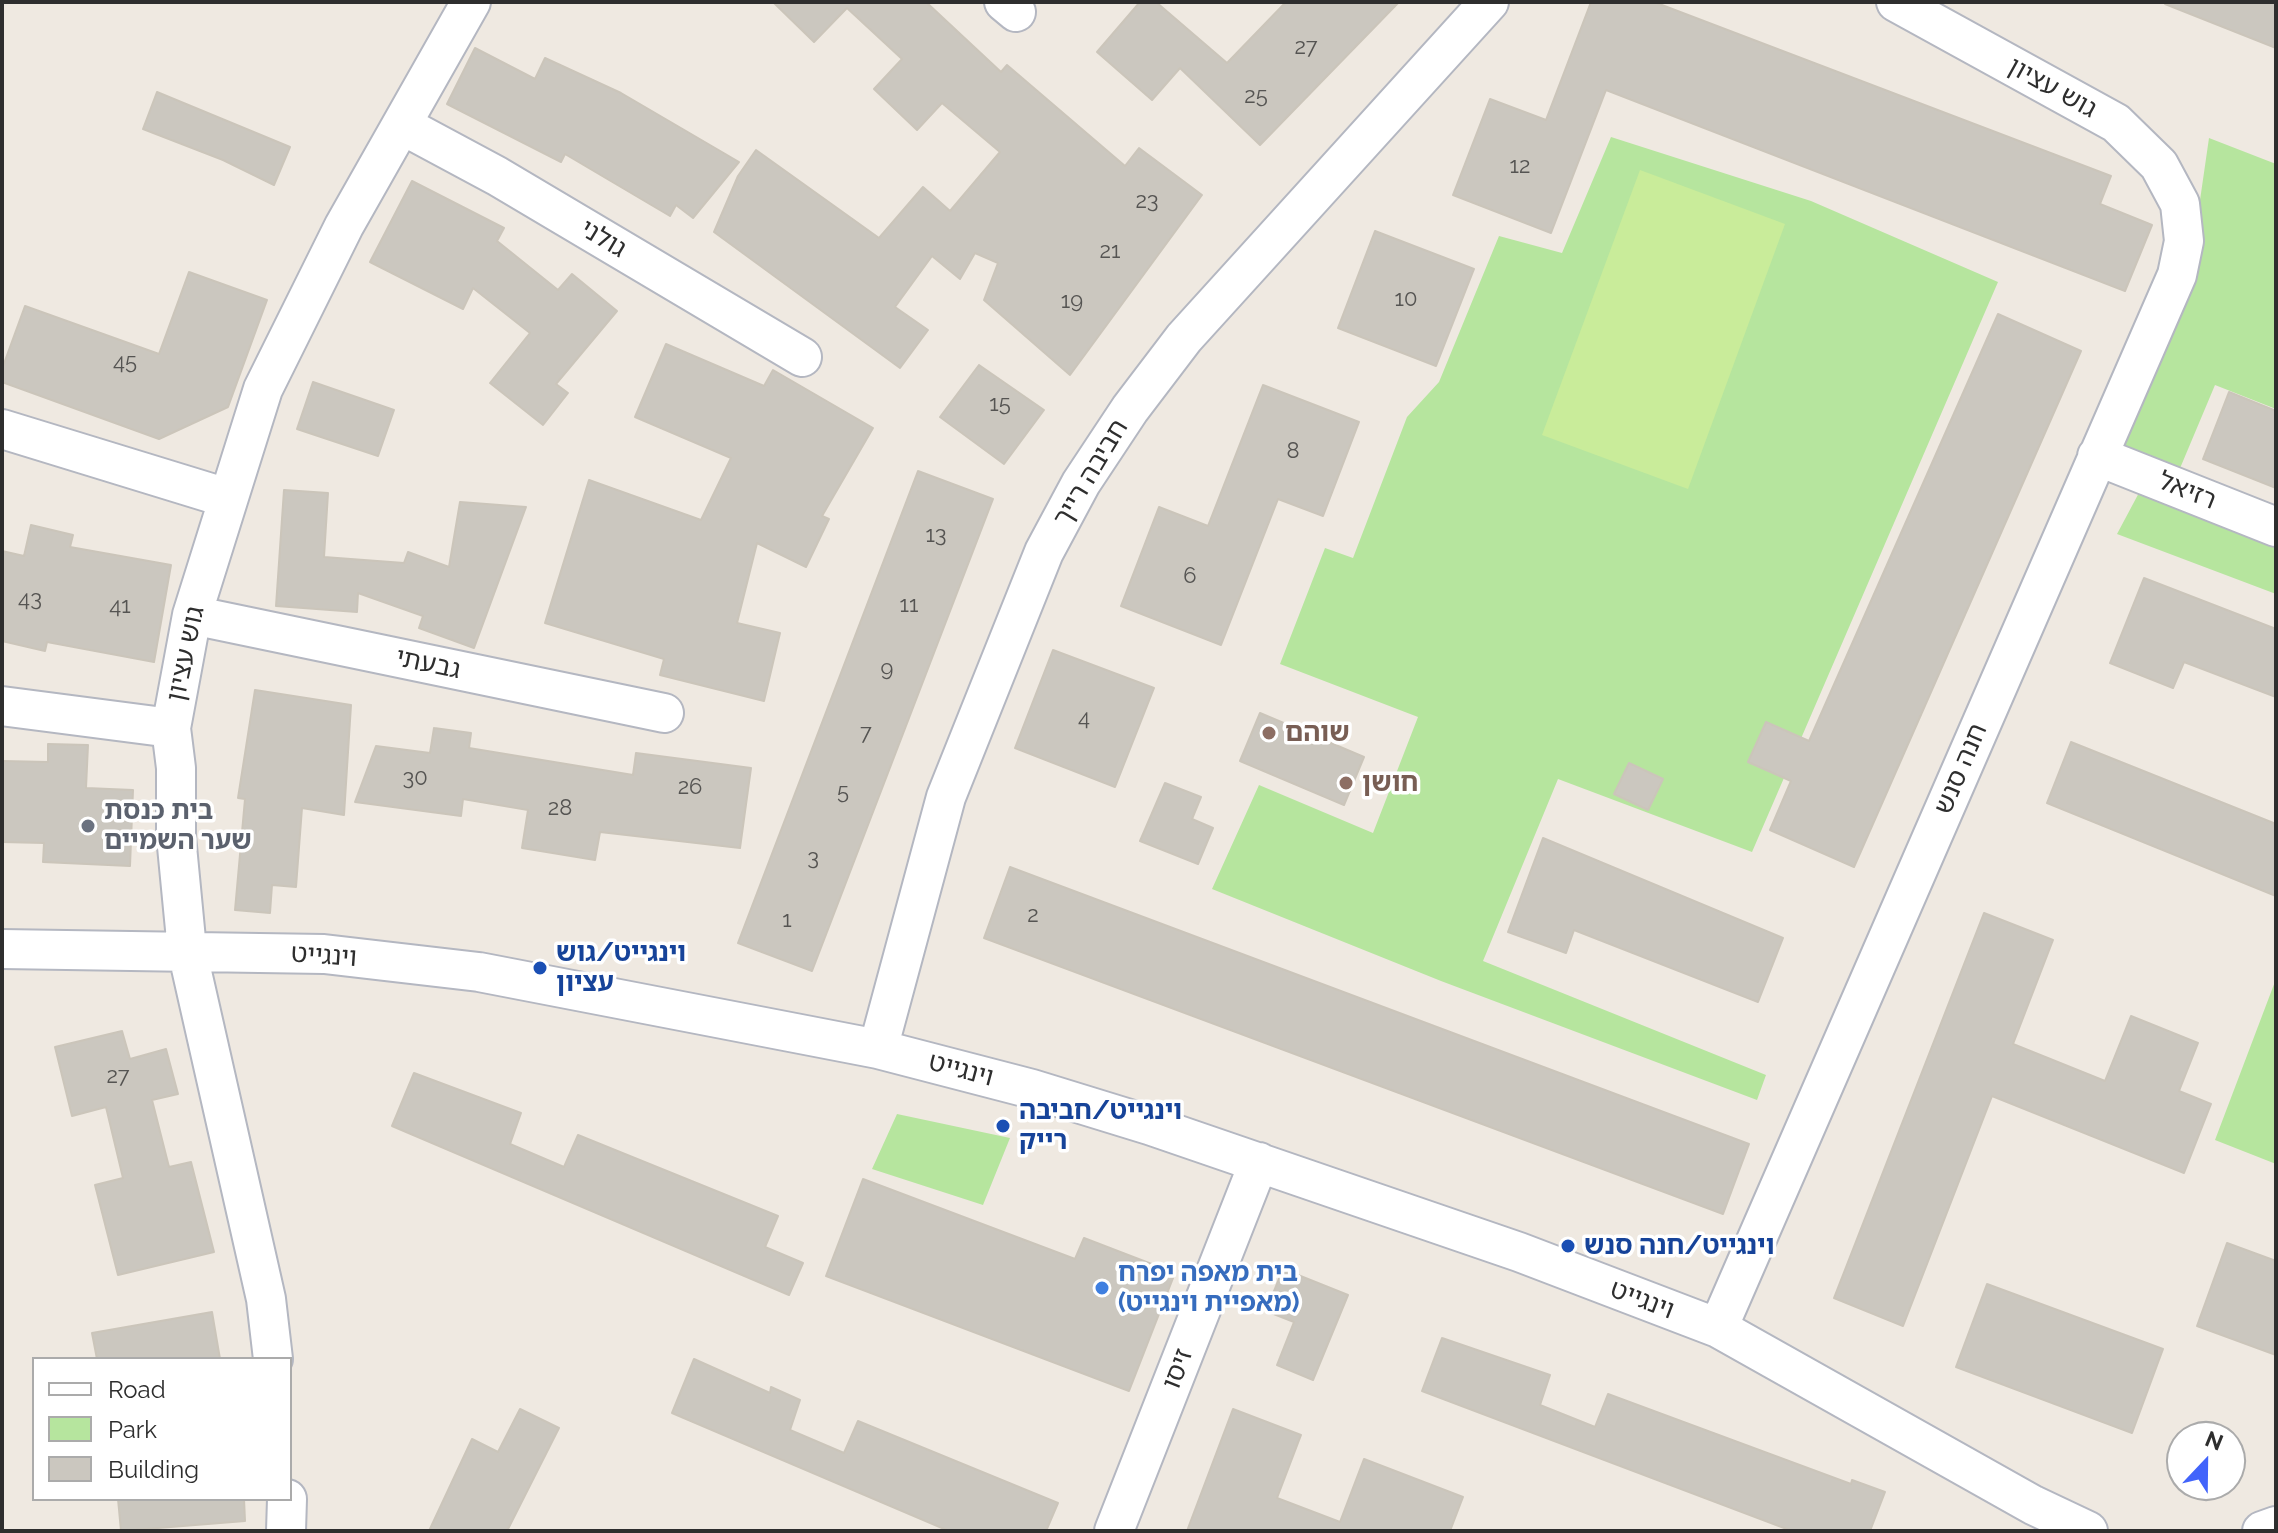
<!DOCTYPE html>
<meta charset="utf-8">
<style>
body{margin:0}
#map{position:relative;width:2278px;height:1533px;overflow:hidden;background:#efe9e1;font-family:Raleway,sans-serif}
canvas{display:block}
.frame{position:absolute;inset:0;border:4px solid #2e2e2e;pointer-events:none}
.legend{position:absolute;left:32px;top:1357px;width:260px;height:144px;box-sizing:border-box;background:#fff;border:2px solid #ababab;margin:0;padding:10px 14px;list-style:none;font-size:24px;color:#2e2e2e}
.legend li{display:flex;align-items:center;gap:16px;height:40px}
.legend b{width:40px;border:2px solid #ababab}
.north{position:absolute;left:2166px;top:1421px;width:80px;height:80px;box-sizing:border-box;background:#fff;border:2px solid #ababab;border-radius:50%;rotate:22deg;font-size:22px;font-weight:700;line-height:32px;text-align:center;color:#2e2e2e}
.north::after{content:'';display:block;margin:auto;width:28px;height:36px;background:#4264fb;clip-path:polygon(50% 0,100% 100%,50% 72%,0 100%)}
</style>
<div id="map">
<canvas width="2278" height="1533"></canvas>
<div class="frame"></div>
<ul class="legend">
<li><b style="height:10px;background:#fff"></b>Road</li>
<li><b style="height:22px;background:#b6e59e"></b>Park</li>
<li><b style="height:22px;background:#cbc7bf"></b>Building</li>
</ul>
<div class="north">N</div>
</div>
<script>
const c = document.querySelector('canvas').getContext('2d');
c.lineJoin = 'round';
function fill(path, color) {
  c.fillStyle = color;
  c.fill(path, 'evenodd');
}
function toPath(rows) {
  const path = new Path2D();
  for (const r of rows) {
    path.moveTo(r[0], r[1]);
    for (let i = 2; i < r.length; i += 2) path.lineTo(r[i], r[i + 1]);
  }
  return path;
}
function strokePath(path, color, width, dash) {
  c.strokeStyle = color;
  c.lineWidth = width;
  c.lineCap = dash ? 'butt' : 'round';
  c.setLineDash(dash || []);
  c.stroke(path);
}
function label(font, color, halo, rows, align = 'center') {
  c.font = font + ' Raleway,"Noto Sans Hebrew",sans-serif';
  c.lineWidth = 7;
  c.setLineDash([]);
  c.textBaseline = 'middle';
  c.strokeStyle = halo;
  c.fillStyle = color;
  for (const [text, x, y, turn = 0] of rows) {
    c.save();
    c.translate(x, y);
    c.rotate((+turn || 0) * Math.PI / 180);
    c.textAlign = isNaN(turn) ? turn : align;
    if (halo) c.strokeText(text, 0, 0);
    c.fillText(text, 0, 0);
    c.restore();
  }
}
const green = toPath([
 [1611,137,1811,201,1998,282,1752,852,1558,779,1483,961,1766,1075,1757,1100,1441,981,1212,889,1259,785,1373,833,1418,717,1280,664,1325,548,1353,558,1407,417,1439,382,1499,236,1562,253],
 [2209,138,2276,164,2276,409,2215,385,2178,473,2117,452,2186,297],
 [2141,489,2276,541,2276,594,2117,534],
 [2276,979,2276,1164,2215,1140],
 [897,1114,1010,1138,983,1205,872,1169]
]);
const pitch = toPath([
 [1640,170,1785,224,1688,489,1542,435]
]);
const building = toPath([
 [773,2,926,2,1001,72,1007,65,1125,166,1139,148,1202,195,1070,375,984,300,998,263,975,253,960,279,932,256,895,307,928,330,900,368,714,232,738,176,756,150,879,238,923,187,950,211,1000,152,942,103,917,130,874,89,902,59,847,8,814,42,773,2],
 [1140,2,1156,2,1227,63,1286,2,1399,2,1260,145,1180,68,1152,100,1097,52,1140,2],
 [1591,2,1654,2,2111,176,2100,204,2152,225,2125,291,1606,90,1551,233,1453,195,1490,99,1546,120,1591,2],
 [2165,2,2276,2,2276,48,2165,4,2165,2],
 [475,48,535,79,545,58,621,93,739,162,693,218,676,205,670,216,565,154,561,162,447,104,475,48],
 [157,92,290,147,274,185,223,160,143,129,157,92],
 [412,181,504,228,497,241,558,290,572,274,617,311,556,384,568,393,543,425,490,383,530,333,473,288,463,309,370,262,412,181],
 [1375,231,1474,269,1436,366,1338,328,1375,231],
 [189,272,267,300,228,407,159,439,2,382,2,369,25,306,159,354,189,272],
 [1998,314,2081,351,1854,867,1770,830,1791,781,1748,762,1766,722,1809,741,1998,314],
 [666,344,764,386,773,370,873,428,822,516,829,519,806,567,757,543,737,623,780,633,764,701,660,675,664,659,545,623,589,480,701,520,731,458,635,417,666,344],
 [979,365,1044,410,1004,464,940,417,979,365],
 [313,382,394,410,378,456,297,429,313,382],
 [1263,385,1359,422,1323,516,1278,499,1221,645,1121,606,1159,507,1208,526,1263,385],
 [2229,392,2276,411,2276,488,2203,459,2229,392],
 [918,471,993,499,812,971,738,943,918,471],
 [284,490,328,493,324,557,404,563,408,552,449,567,460,502,526,507,474,648,419,628,423,616,358,593,357,612,276,606,284,490],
 [31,525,73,535,70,547,171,565,154,662,47,642,45,651,2,641,2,551,24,556,31,525],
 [2144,578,2276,629,2276,697,2184,662,2173,688,2110,663,2144,578],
 [1053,650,1154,688,1115,787,1015,748,1053,650],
 [255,690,351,705,344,815,302,808,296,887,272,885,270,913,235,910,245,799,238,798,255,690],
 [1260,713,1364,757,1344,805,1240,761,1260,713],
 [434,728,471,733,469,748,633,775,636,753,751,768,740,848,600,832,595,860,522,848,528,810,463,799,461,816,355,802,376,746,430,753,434,728],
 [2071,742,2276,824,2276,896,2047,803,2071,742],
 [48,744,88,745,86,788,133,790,130,866,43,862,44,843,2,842,2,761,48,762,48,744],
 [1629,763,1663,779,1648,810,1614,794,1629,763],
 [1165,783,1201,797,1192,819,1213,828,1198,864,1140,841,1165,783],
 [1543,838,1783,938,1758,1002,1574,930,1566,953,1508,932,1543,838],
 [1010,867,1749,1144,1723,1214,984,938,1010,867],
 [1984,913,2053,940,2013,1044,2105,1081,2131,1016,2198,1043,2179,1091,2211,1104,2184,1173,1992,1096,1903,1326,1834,1298,1984,913],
 [122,1031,130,1059,166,1049,178,1094,152,1100,169,1167,191,1162,214,1252,118,1275,95,1185,123,1178,106,1107,72,1116,55,1047,122,1031],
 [414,1073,521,1113,510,1144,564,1167,578,1135,778,1216,765,1247,803,1263,789,1295,392,1126,414,1073],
 [863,1179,1075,1259,1084,1238,1175,1273,1129,1391,826,1276,863,1179],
 [2227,1243,2276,1261,2276,1355,2197,1326,2227,1243],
 [1283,1269,1348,1295,1313,1380,1277,1365,1294,1322,1266,1311,1283,1269],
 [1987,1284,2163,1349,2132,1433,1956,1367,1987,1284],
 [212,1312,220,1359,97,1359,92,1333,212,1312],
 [1442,1338,1550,1375,1540,1405,1595,1427,1608,1394,1851,1484,1852,1480,1885,1492,1870,1531,1792,1531,1422,1391,1442,1338],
 [694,1359,770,1393,771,1387,800,1400,790,1430,844,1453,858,1421,1058,1503,1046,1531,949,1531,672,1413,694,1359],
 [520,1409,559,1428,507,1531,429,1531,472,1439,498,1452,520,1409],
 [1233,1409,1301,1435,1277,1498,1340,1522,1364,1459,1463,1497,1450,1531,1187,1531,1233,1409],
 [118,1499,244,1499,245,1521,121,1531,118,1499]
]);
const minor = toPath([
 [1004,2,1016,12],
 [402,125,497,176,802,357],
 [2,429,227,498],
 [2097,456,2276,527],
 [192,615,664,713],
 [2,706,171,728],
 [2,949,324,954,479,972,878,1049,1032,1089,1149,1125,1519,1252,1718,1328,2033,1505,2088,1531],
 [878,1049,946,797,1044,552,1081,483,1130,409,1184,338,1489,2],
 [1718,1328,2177,275,2184,241,2180,204,2159,165,2116,123,1896,2],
 [273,1359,266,1299,187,950,176,836,176,768,171,728,192,615,263,389,344,226,471,2],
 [286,1531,287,1499],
 [1114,1531,1259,1162],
 [2262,1531,2276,1526]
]);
const markers = [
 [1269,733,8,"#8d6e63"],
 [1346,783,8,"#8d6e63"],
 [88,826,8,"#6b7280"],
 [540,968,8,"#1a4fb4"],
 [1003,1126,8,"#1a4fb4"],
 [1568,1246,8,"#1a4fb4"],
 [1102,1288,8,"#3f7fe0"]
];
const numberNames = [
 ["27",1306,47],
 ["25",1256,96],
 ["12",1520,166],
 ["23",1147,201],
 ["21",1110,251],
 ["10",1406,299],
 ["19",1072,301],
 ["45",125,362],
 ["15",1000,404],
 ["8",1293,451],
 ["13",936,535],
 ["6",1190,576],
 ["43",30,599],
 ["11",909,605],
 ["41",120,606],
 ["9",887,669],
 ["4",1084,718],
 ["7",866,733],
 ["30",415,778],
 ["26",690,787],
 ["5",843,792],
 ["28",560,808],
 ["3",813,858],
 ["2",1033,915],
 ["1",787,920],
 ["27",118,1076]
];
const streetNames = [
 ["גוש עציון",2052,88,29],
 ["גולני",603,239,31],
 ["חביבה רייך",1091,473,-59],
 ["רזיאל",2187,491,22],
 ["גוש עציון",186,654,-78],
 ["גבעתי",428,664,12],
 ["חנה סנש",1961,769,-67],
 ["וינגייט",324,956,4],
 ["וינגייט",961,1070,15],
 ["וינגייט",1642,1300,21],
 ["זיסו",1178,1369,-69]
];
const educationNames = [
 ["שוהם",1285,733],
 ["חושן",1362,783]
];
const worshipNames = [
 ["בית כנסת",104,811],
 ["שער השמיים",104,841]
];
const transitNames = [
 ["וינגייט/גוש",556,953],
 ["עציון",556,983],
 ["וינגייט/חביבה",1019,1111],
 ["רייק",1019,1141],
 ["וינגייט/חנה סנש",1584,1246]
];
const shopNames = [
 ["בית מאפה יפרח",1118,1273],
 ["(מאפיית וינגייט)",1118,1303]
];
fill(green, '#b6e59e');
fill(pitch, '#c9ec9a');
fill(building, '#cbc7bf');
strokePath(building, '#cbc5ba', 2);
strokePath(minor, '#b4b7c1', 42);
strokePath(minor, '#fff', 38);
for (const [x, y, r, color] of markers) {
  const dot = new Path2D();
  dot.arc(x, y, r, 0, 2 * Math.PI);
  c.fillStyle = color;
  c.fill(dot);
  strokePath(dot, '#fff', 3);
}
label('22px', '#555452', null, numberNames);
label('26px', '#2e2e2e', '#fff', streetNames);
label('bold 26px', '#785e54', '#fff', educationNames, 'left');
label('bold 26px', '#5b616d', '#fff', worshipNames, 'left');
label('bold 26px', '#164399', '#fff', transitNames, 'left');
label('bold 26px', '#366cbe', '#fff', shopNames, 'left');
</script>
